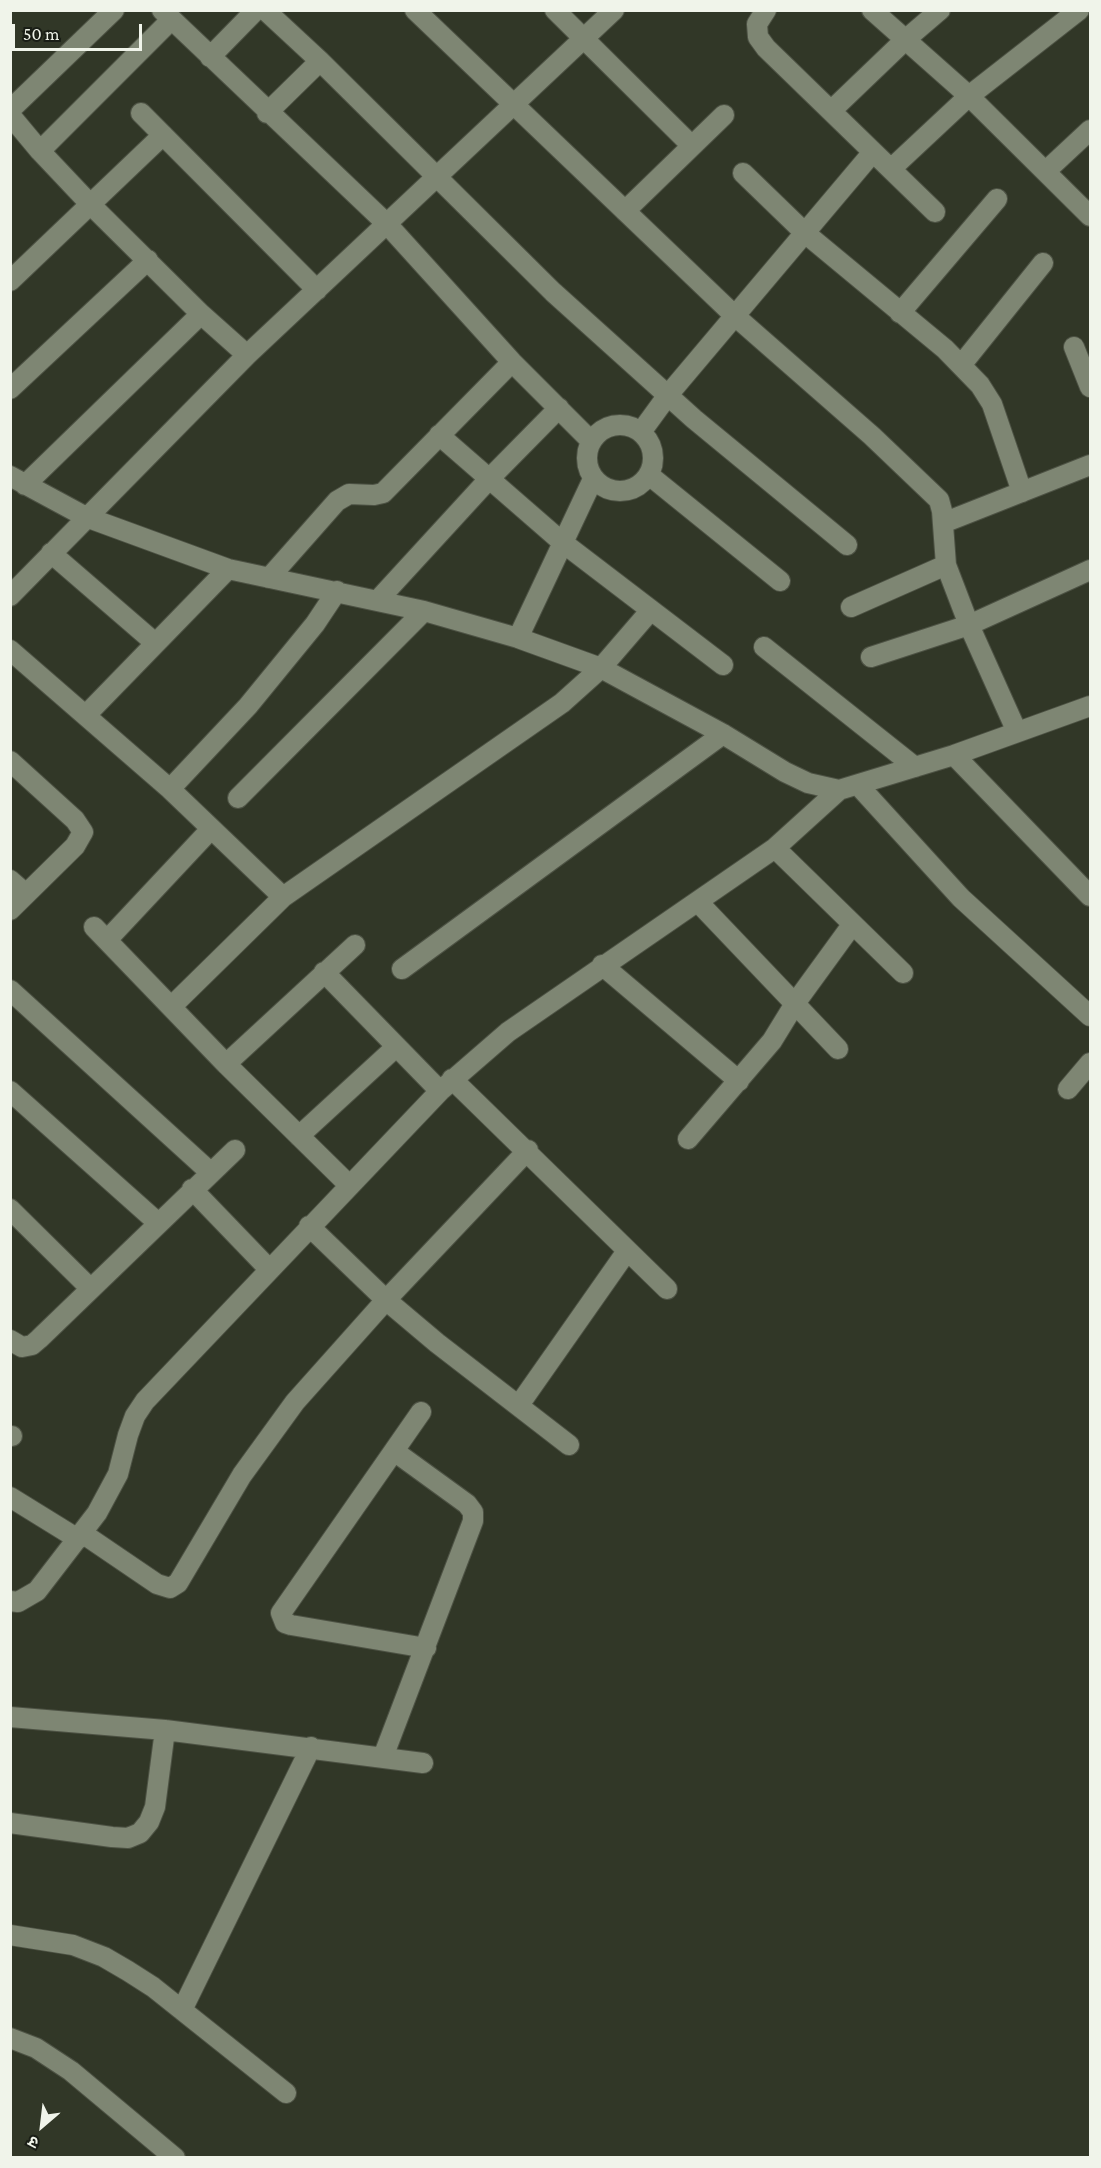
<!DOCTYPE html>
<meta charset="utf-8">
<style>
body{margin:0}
#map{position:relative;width:1101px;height:2168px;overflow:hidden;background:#313727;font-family:"Crimson Pro","Noto Sans Devanagari",serif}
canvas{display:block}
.frame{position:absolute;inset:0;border:12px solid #f0f4ea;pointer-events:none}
.north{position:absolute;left:12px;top:2096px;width:60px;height:60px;-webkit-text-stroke:4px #1a1e16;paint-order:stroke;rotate:208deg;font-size:16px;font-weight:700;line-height:24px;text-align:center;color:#f0f4ea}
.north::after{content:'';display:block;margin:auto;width:21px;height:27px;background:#f0f4ea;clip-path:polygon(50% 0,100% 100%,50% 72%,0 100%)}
.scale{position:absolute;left:12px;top:24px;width:130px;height:27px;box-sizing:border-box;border:3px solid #f0f4ea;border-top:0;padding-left:8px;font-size:18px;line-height:21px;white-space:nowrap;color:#f0f4ea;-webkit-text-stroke:4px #1a1e16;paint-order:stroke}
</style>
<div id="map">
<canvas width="1101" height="2168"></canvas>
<div class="frame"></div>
<div class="north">उ</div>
<div class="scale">50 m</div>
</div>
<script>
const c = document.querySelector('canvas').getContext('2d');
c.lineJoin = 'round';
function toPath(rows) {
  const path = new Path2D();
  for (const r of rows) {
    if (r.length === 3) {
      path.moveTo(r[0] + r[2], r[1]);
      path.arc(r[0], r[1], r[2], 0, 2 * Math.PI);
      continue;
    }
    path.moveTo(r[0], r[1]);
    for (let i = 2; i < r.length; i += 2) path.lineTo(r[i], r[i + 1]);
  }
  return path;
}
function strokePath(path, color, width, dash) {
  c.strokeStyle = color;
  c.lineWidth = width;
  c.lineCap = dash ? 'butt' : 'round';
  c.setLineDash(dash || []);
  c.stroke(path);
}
const street = toPath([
 [162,10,387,224,512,362,591,441],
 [265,10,320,61,553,292,694,419,847,545],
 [415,10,735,316,872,436,939,500,942,511,946,565,969,625,1017,732],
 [555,10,692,146],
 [766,10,757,24,758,37,766,48,935,212],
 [872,10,969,96,1090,216],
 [210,57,256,10],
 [10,110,114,10],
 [832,110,905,40,940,10],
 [141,113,317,290],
 [267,113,320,61],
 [10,115,40,151,91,205,201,314,247,355],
 [40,151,171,20],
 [892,168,969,96,1079,10],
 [1046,171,1090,130],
 [743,173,805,233,945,349,980,385,992,404,1022,492],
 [625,211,724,115],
 [10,281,163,135],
 [900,313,997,199],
 [1074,347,1090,387],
 [962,364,1043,263],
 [10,389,148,260],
 [620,458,33],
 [641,432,668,395,873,152],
 [439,435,562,542,723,665],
 [649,475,780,581],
 [10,476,86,517,228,569,424,611,518,638,601,668,723,734,785,772,808,783,839,790,954,755,1090,706],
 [25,485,201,314],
 [943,523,1090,465],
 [51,553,154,642],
 [269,578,337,501,349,494,374,495,383,493,512,362],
 [10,596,247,355,614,10],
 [379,599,490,478,559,408],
 [851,607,946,565],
 [518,638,593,479],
 [764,647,915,767],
 [10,650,170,789,283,897],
 [871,657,969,625,1090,570],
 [87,714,228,569],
 [954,755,1090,896],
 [10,761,75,820,83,832,75,846,10,910],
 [859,786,961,898,1090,1016],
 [170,789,248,706,315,624,337,591],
 [238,798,424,611],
 [775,848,903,973],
 [10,880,26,894],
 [698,902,838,1049],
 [94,927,226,1064,349,1185],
 [108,939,211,829],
 [602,965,739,1081],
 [402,969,723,734],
 [324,972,440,1091],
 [10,990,210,1172],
 [172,1006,283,897,562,703,601,668,651,610],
 [226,1064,355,945],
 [452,1079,667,1289],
 [1068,1089,1090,1063],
 [10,1091,157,1222],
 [299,1136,396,1047],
 [688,1139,772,1041,796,1002,852,925],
 [192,1189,269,1269],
 [10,1209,90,1288],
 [309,1226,386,1300,437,1343,569,1445],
 [10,1340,22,1347,32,1345,39,1339,235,1150],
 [519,1405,627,1251],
 [421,1412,281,1613,285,1623,291,1625,426,1648],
 [10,1436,12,1436],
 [10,1497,78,1539],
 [82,1533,157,1584,170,1588,178,1583,242,1475,295,1402,386,1300,528,1150],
 [10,1601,18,1602,37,1591,97,1513,118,1474,128,1435,135,1416,145,1401,440,1091,508,1032,775,848,839,790],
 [10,1717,165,1730,423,1763],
 [383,1757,473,1521,473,1512,467,1504,394,1451],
 [10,1823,112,1837,128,1838,140,1833,149,1822,155,1807,165,1730],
 [10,1935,73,1945,104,1957,128,1971,153,1987,286,2093],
 [182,2010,311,1747],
 [10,2038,36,2048,71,2071,175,2158]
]);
strokePath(street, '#4d5244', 22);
strokePath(street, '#7e8673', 20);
</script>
